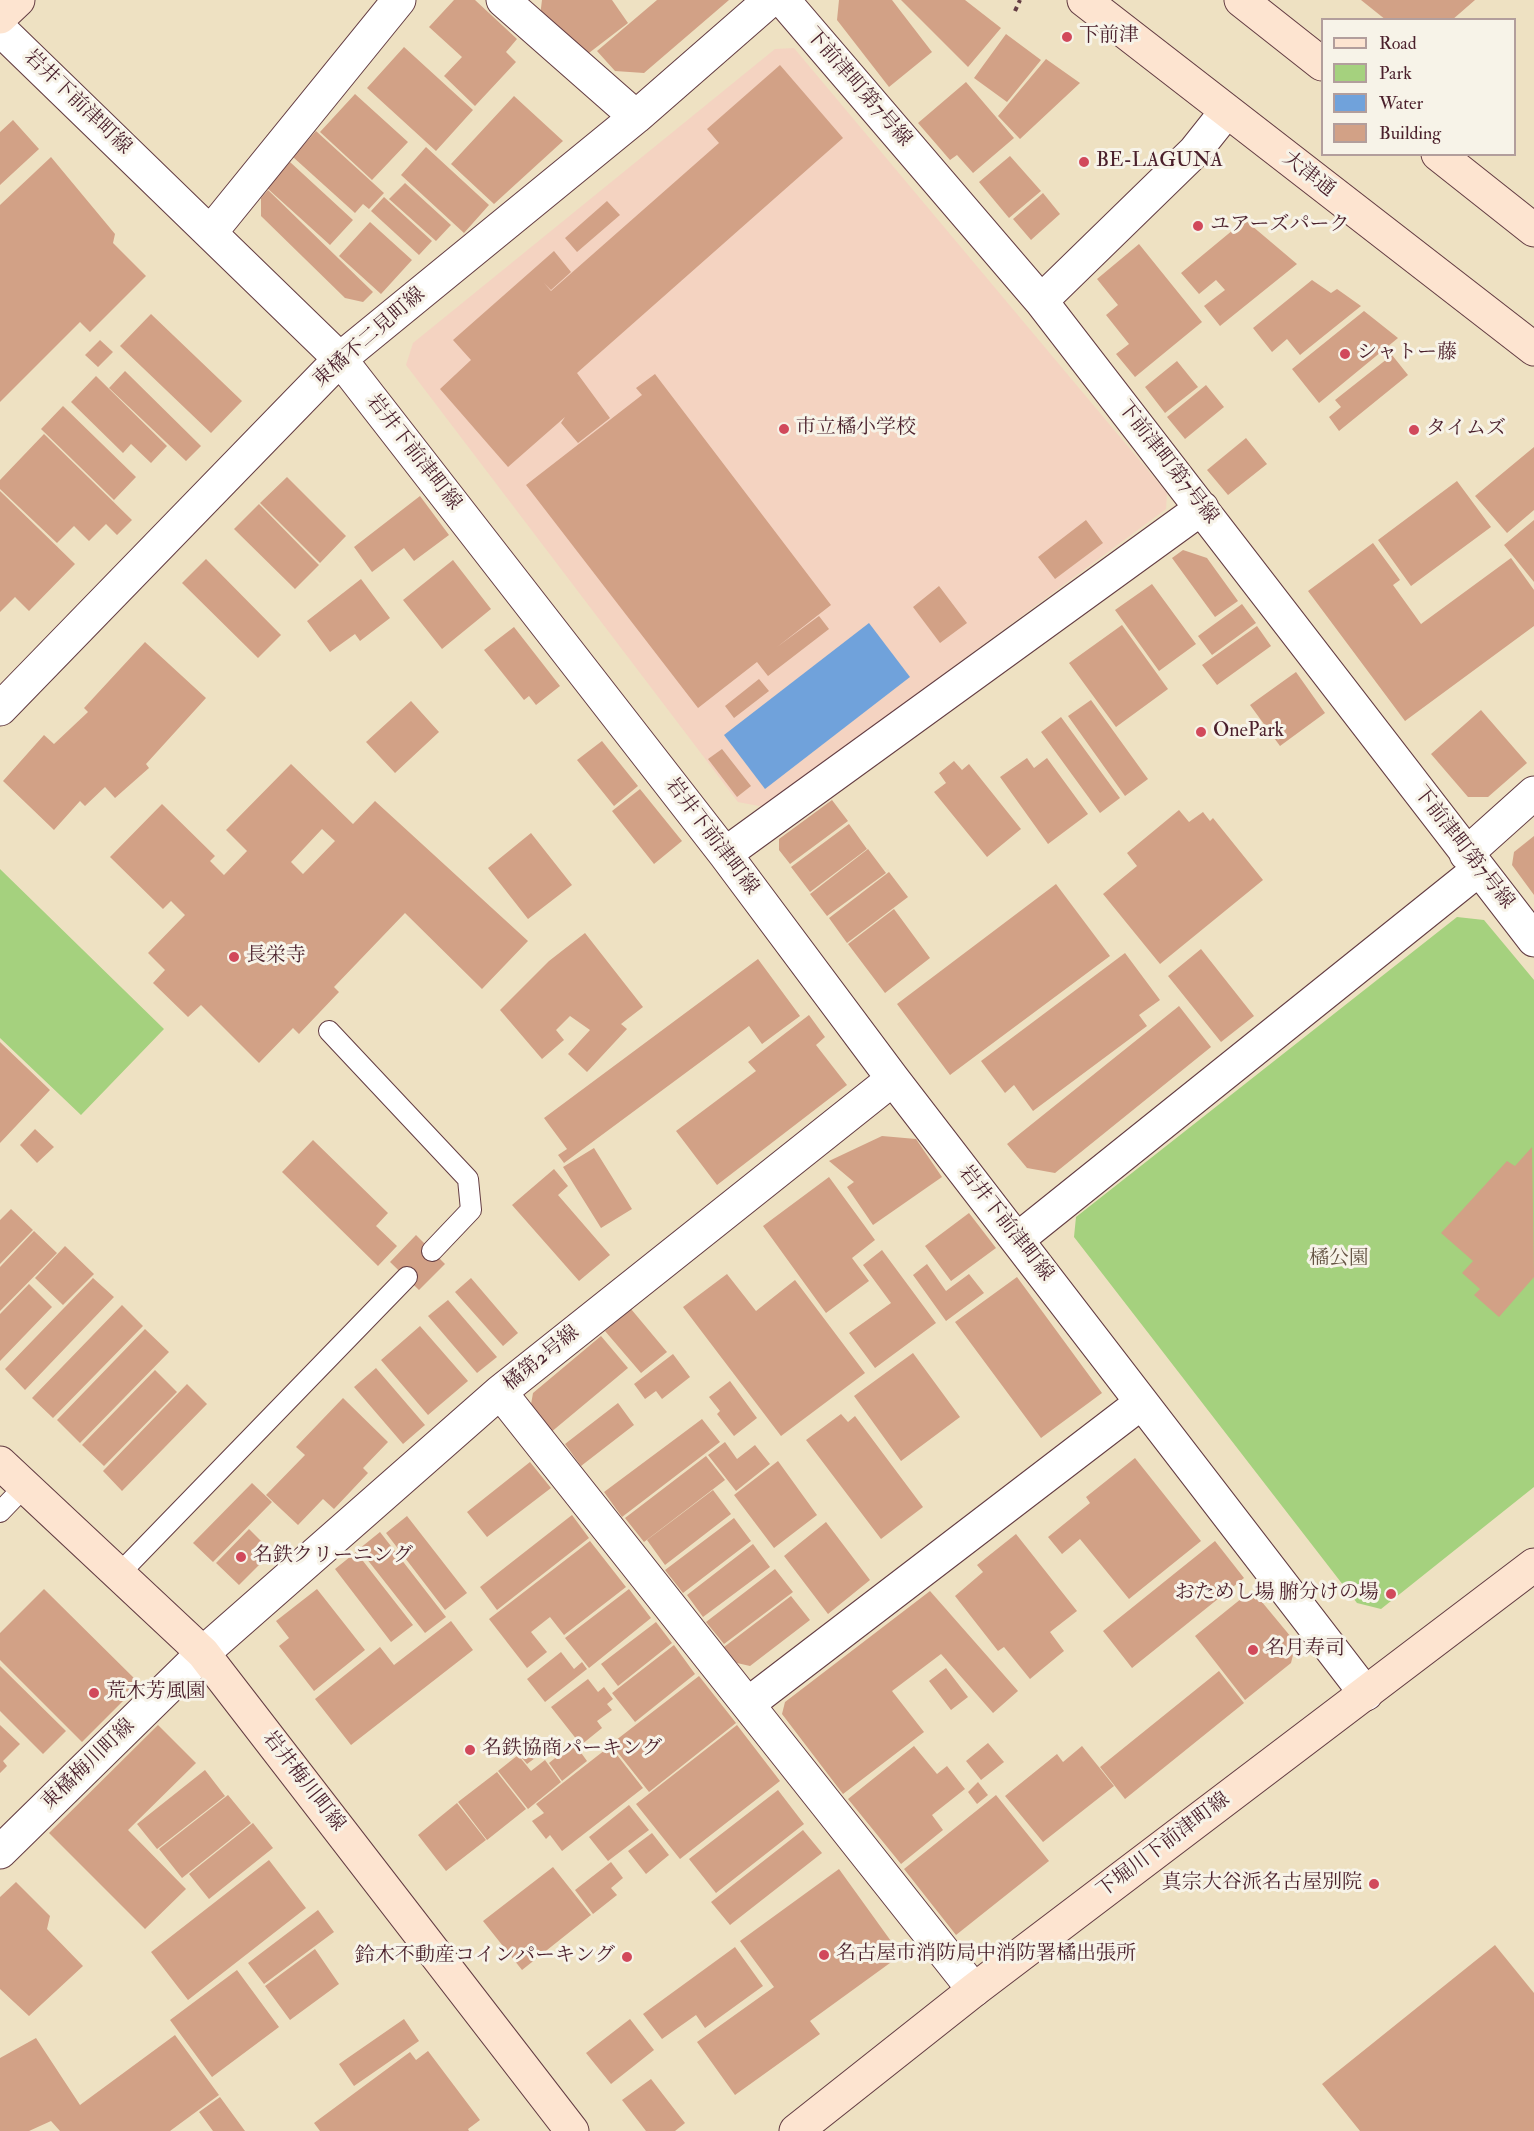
<!DOCTYPE html>
<meta charset="utf-8">
<style>
body{margin:0}
#map{position:relative;width:1534px;height:2131px;overflow:hidden;background:#eee1c2;font-family:"IM FELL Double Pica",serif}
canvas{display:block}
.legend{position:absolute;left:1321px;top:18px;width:195px;height:138px;box-sizing:border-box;background:#f7f3e8;border:2px solid #b29e9c;margin:0;padding:8px 10px;list-style:none;font-size:18px;color:#4a1f2b}
.legend li{display:flex;align-items:center;gap:12px;height:30px}
.legend b{width:30px;border:2px solid #b29e9c}
</style>
<div id="map">
<canvas width="1534" height="2131"></canvas>
<ul class="legend">
<li><b style="height:8px;background:#fde4d0"></b>Road</li>
<li><b style="height:16px;background:#a5d17e"></b>Park</li>
<li><b style="height:16px;background:#70a2db"></b>Water</li>
<li><b style="height:16px;background:#d2a186"></b>Building</li>
</ul>
</div>
<script>
const c = document.querySelector('canvas').getContext('2d');
c.lineJoin = 'round';
function paint(path, color) { c.fillStyle = color; c.fill(path, 'evenodd'); }
const toPath = rows => new Path2D(rows.map(r => 'M' + r).join(''));
function stroke(path, color, width, dash) { c.strokeStyle = color; c.lineWidth = width; c.lineCap = dash ? 'butt' : 'round'; c.setLineDash(dash || []); c.stroke(path); }
function write(font, color, halo, rows, align = 'center') {
  c.font = font + ' "IM FELL Double Pica","Noto Serif JP",serif'; c.lineWidth = 6; c.setLineDash([]); c.textBaseline = 'middle'; c.strokeStyle = halo; c.fillStyle = color; for (const [text, x, y, turn = 0] of rows) {
    c.save(); c.translate(x, y); c.rotate((+turn || 0) * Math.PI / 180); c.textAlign = isNaN(turn) ? turn : align; if (halo) c.strokeText(text, 0, 0); c.fillText(text, 0, 0); c.restore();
  }
}
paint(toPath([
 [794,48,1167,493,1166,509,764,807,738,802,406,365,413,343,775,49]
]), '#f4d3c1');
paint(toPath([
 [0,869,164,1029,81,1115,0,1038],
 [1457,917,1484,920,1534,980,1534,1487,1381,1609,1357,1603,1074,1237,1076,1217]
]), '#a5d17e');
paint(toPath([
 [869,623,910,677,765,789,724,735]
]), '#70a2db');
paint(toPath([
 [454,0,475,0,517,39,506,52,516,62,475,106,444,76,462,57,429,27],
 [542,0,612,0,628,23,585,56,540,16],
 [657,0,729,0,644,73,615,71,597,51],
 [839,0,892,0,932,52,889,87,837,20],
 [901,0,965,0,1001,28,968,67],
 [1361,0,1475,0,1452,20,1386,20],
 [1006,34,1041,60,1007,102,974,78],
 [404,47,473,110,436,151,367,88],
 [1046,59,1080,83,1020,139,998,116],
 [780,65,843,138,577,373,610,418,578,443,561,423,565,417,508,467,440,389,471,360,453,340,554,251,571,272,551,290,544,283,551,291,719,143,707,129],
 [966,82,1014,138,973,173,957,155,950,160,918,123],
 [355,94,408,142,372,180,320,132],
 [514,96,563,141,494,204,451,164],
 [13,120,39,149,0,185,0,132],
 [316,131,384,193,369,209,363,204,355,213,293,157],
 [426,147,489,205,464,233,401,175],
 [1010,156,1041,191,1009,218,979,182],
 [51,157,115,234,113,243,146,276,90,332,80,322,0,402,0,205],
 [290,162,353,220,330,245,267,188],
 [405,183,451,225,436,241,389,199],
 [268,190,373,292,363,302,345,298,261,216,261,198],
 [1043,193,1060,214,1031,240,1013,219],
 [384,197,432,241,419,255,371,211],
 [607,201,620,215,577,252,565,238],
 [1245,220,1297,264,1220,326,1204,306,1225,290,1216,280,1199,294,1181,273],
 [370,222,412,260,381,294,339,256],
 [1139,244,1202,322,1135,377,1116,354,1129,344,1106,315,1118,305,1097,279],
 [1312,280,1331,293,1337,289,1361,306,1300,355,1287,339,1272,352,1253,328],
 [1364,311,1398,338,1319,403,1292,369],
 [151,314,242,401,211,433,120,346],
 [100,340,113,352,98,367,85,355],
 [1392,355,1408,375,1339,431,1329,417,1341,407,1335,400],
 [1177,361,1198,387,1165,413,1145,387],
 [125,371,201,446,186,461,109,388],
 [655,374,831,605,777,647,819,616,829,629,768,676,757,662,698,708,526,485,642,395,636,388],
 [96,376,167,446,151,463,131,444,123,453,71,402],
 [1206,385,1224,407,1185,439,1167,417],
 [63,406,136,477,114,500,41,429],
 [44,434,132,520,117,535,106,524,89,541,74,526,57,543,0,489,0,480],
 [1246,438,1267,464,1228,495,1207,470],
 [1534,447,1534,510,1507,533,1475,496],
 [287,477,346,536,320,563,260,503],
 [1457,481,1491,527,1411,586,1378,540],
 [0,491,75,564,29,611,15,597,0,612],
 [420,496,449,535,414,561,404,548,372,572,354,547],
 [259,504,319,565,295,589,234,529],
 [1086,520,1103,543,1055,579,1038,557],
 [1534,520,1534,582,1504,545],
 [1373,543,1400,580,1393,585,1421,624,1511,558,1534,590,1534,626,1405,721,1308,591],
 [1183,550,1207,558,1238,601,1215,617,1172,558],
 [206,559,281,635,258,658,182,583],
 [453,560,491,609,442,649,403,600],
 [361,579,390,618,360,641,355,634,330,652,307,621],
 [1152,584,1196,644,1159,671,1115,610],
 [939,586,967,623,940,643,913,607],
 [1242,604,1256,623,1212,655,1198,636],
 [1122,625,1168,689,1116,727,1069,663],
 [1257,626,1271,646,1217,685,1202,665],
 [514,627,560,686,536,705,529,696,524,700,484,650],
 [145,642,206,698,146,764,149,768,115,798,105,787,85,806,80,801,54,830,3,781,44,735,54,744,88,712,84,708],
 [1296,672,1325,713,1280,746,1250,705],
 [759,679,769,691,734,718,725,706],
 [1091,700,1148,779,1125,796,1068,716],
 [411,701,439,732,395,773,366,742],
 [1481,710,1527,763,1488,797,1468,797,1431,754],
 [1061,717,1120,798,1100,813,1041,732],
 [602,741,638,786,614,806,577,760],
 [722,749,751,786,737,797,708,759],
 [1027,758,1034,768,1047,758,1088,814,1048,844,1000,777],
 [954,761,962,770,969,764,1021,829,987,857,934,792,946,783,939,773],
 [291,764,353,824,375,801,528,941,482,989,405,913,334,987,339,992,299,1034,293,1028,259,1063,201,1005,188,1017,153,983,165,970,148,953,185,915,171,901,163,909,110,857,162,804,215,856,210,861,224,875,247,851,226,830],
 [322,829,335,841,303,874,291,862],
 [640,789,682,841,654,864,612,811],
 [832,800,848,821,790,864,779,850,779,839],
 [1179,810,1189,822,1203,812,1210,821,1213,818,1263,880,1160,964,1103,894,1137,866,1127,853],
 [849,824,867,849,810,892,791,867],
 [531,833,572,885,528,919,488,868],
 [1534,836,1534,895,1512,865,1514,852],
 [868,849,886,873,827,916,810,894],
 [889,872,908,897,847,943,829,918],
 [1056,884,1110,956,950,1075,897,1004],
 [894,909,930,958,885,993,848,944],
 [585,933,643,1007,621,1024,627,1029,587,1072,568,1054,590,1030,570,1016,556,1030,564,1040,542,1059,500,1010,549,961],
 [1201,949,1254,1016,1221,1042,1168,976],
 [1125,953,1160,1000,1139,1015,1147,1026,1033,1111,1014,1085,1005,1093,981,1061],
 [758,959,800,1016,762,1044,749,1026,564,1163,558,1155,567,1149,544,1118],
 [1179,1006,1211,1047,1055,1173,1027,1168,1007,1144],
 [809,1015,825,1037,816,1045,847,1085,717,1185,676,1131,756,1071,748,1062],
 [0,1042,50,1090,0,1143],
 [35,1129,54,1147,37,1163,20,1145],
 [882,1136,916,1139,942,1177,873,1225,847,1187,854,1182,829,1161],
 [313,1140,388,1213,376,1226,397,1246,378,1266,282,1172],
 [1532,1147,1534,1277,1499,1317,1474,1295,1480,1289,1462,1273,1473,1261,1441,1233,1507,1161,1515,1166],
 [594,1148,632,1209,601,1228,563,1167],
 [554,1169,568,1186,558,1195,610,1255,579,1281,512,1205],
 [829,1177,875,1240,852,1258,869,1281,826,1313,763,1226],
 [11,1209,33,1230,0,1264,0,1220],
 [969,1213,996,1248,951,1281,925,1246],
 [34,1231,57,1253,0,1311,0,1267],
 [416,1235,445,1264,419,1290,390,1262],
 [65,1246,94,1274,63,1305,35,1278],
 [882,1250,936,1323,875,1368,849,1333,891,1303,863,1265],
 [927,1264,946,1291,969,1274,984,1293,946,1321,913,1275],
 [727,1274,756,1311,795,1280,865,1373,781,1436,683,1307],
 [1017,1277,1102,1393,1041,1438,955,1322],
 [93,1278,114,1297,25,1390,5,1369],
 [471,1278,518,1333,503,1346,455,1292],
 [29,1284,52,1307,0,1361,0,1314],
 [448,1300,497,1357,477,1373,428,1316],
 [122,1305,143,1326,53,1418,32,1398],
 [631,1309,667,1352,641,1373,605,1331],
 [420,1326,468,1381,428,1415,381,1360],
 [145,1329,169,1352,80,1443,57,1420],
 [601,1336,628,1368,550,1433,530,1410,533,1393],
 [913,1353,960,1417,901,1461,854,1396],
 [673,1354,690,1377,662,1399,656,1391,645,1399,634,1384],
 [376,1368,425,1425,403,1444,354,1387],
 [155,1370,177,1392,104,1466,82,1445],
 [730,1381,757,1418,734,1436,717,1414,720,1411,709,1397],
 [187,1384,207,1404,122,1491,103,1471],
 [343,1398,388,1442,363,1468,368,1473,334,1509,323,1499,298,1525,266,1495,305,1455,296,1447],
 [618,1403,634,1425,581,1466,565,1444],
 [841,1414,848,1422,855,1416,923,1507,881,1539,806,1440],
 [702,1419,720,1442,622,1517,604,1492],
 [725,1442,737,1459,755,1445,770,1464,736,1491,708,1455],
 [706,1456,725,1480,644,1542,625,1518],
 [1135,1458,1201,1541,1129,1599,1080,1539,1062,1554,1048,1537,1090,1503,1086,1497],
 [778,1461,817,1515,774,1548,734,1495],
 [530,1462,551,1488,487,1537,467,1512],
 [252,1483,272,1502,213,1562,193,1543],
 [713,1490,731,1514,665,1565,647,1540],
 [572,1515,589,1538,497,1610,480,1587],
 [407,1516,467,1593,445,1610,386,1533],
 [734,1518,751,1541,683,1593,665,1570],
 [826,1522,870,1580,828,1614,784,1556],
 [249,1529,272,1552,239,1585,216,1563],
 [380,1532,446,1617,425,1633,359,1549],
 [1016,1534,1077,1611,1050,1632,1064,1651,1030,1679,1004,1647,998,1651,955,1596,983,1572,977,1565],
 [590,1541,626,1587,564,1635,550,1617,531,1632,547,1652,527,1668,489,1619],
 [1215,1541,1244,1578,1132,1668,1103,1631],
 [753,1544,770,1567,703,1617,687,1595],
 [356,1552,413,1625,391,1642,335,1569],
 [775,1569,793,1592,724,1644,706,1622],
 [44,1589,140,1684,82,1742,0,1660,0,1633],
 [317,1589,365,1650,314,1691,279,1646,289,1638,276,1621],
 [629,1589,651,1618,589,1668,565,1638],
 [1252,1590,1296,1643,1291,1663,1245,1700,1195,1636],
 [930,1591,1018,1691,993,1713,941,1654,892,1691,924,1732,843,1794,782,1714,785,1702],
 [791,1596,810,1620,750,1666,737,1663,724,1647],
 [451,1621,473,1650,351,1745,315,1699,380,1647,394,1665],
 [656,1622,672,1643,618,1686,601,1664],
 [674,1645,695,1674,635,1722,612,1693],
 [561,1652,574,1669,582,1662,587,1669,545,1702,527,1679],
 [0,1666,66,1731,43,1754,0,1711],
 [946,1668,968,1697,951,1710,929,1681],
 [1219,1671,1244,1703,1125,1799,1100,1767],
 [699,1676,736,1723,649,1792,611,1744],
 [588,1679,598,1692,604,1687,613,1699,607,1704,612,1710,597,1721,602,1728,581,1745,551,1707],
 [0,1725,20,1744,3,1761,7,1766,0,1773],
 [158,1725,196,1763,128,1830,186,1889,145,1929,49,1833],
 [737,1725,780,1781,680,1859,636,1804],
 [536,1737,546,1750,527,1764,517,1752],
 [574,1743,587,1761,562,1781,549,1763],
 [988,1743,1004,1762,981,1780,966,1761],
 [610,1746,643,1788,562,1851,550,1835,546,1839,532,1821,544,1813,536,1804],
 [914,1746,937,1774,947,1766,965,1789,932,1815,943,1830,901,1864,848,1799],
 [1082,1746,1114,1786,1043,1842,1005,1796,1057,1754,1063,1762],
 [518,1755,531,1771,545,1760,561,1782,528,1809,498,1771],
 [205,1770,225,1796,157,1849,137,1824],
 [497,1772,526,1809,487,1840,458,1802],
 [978,1782,988,1795,977,1804,968,1792],
 [778,1790,804,1824,716,1893,689,1859],
 [228,1795,251,1823,182,1878,159,1849],
 [996,1795,1049,1861,956,1935,904,1869],
 [457,1803,486,1840,446,1871,418,1835],
 [629,1805,649,1830,608,1861,589,1837],
 [253,1823,273,1848,209,1899,189,1874],
 [803,1830,822,1853,730,1925,711,1902],
 [652,1833,669,1855,646,1874,628,1851],
 [269,1860,306,1908,188,2000,151,1952],
 [611,1862,623,1878,611,1888,617,1895,593,1914,575,1890],
 [553,1867,591,1915,522,1970,483,1921],
 [839,1869,901,1955,810,2021,820,2034,735,2095,697,2042,774,1987,740,1941],
 [16,1882,50,1916,47,1929,83,1966,29,2016,0,1989,0,1897],
 [318,1910,334,1932,264,1984,248,1963],
 [1495,1945,1534,1993,1534,2131,1360,2131,1322,2084],
 [735,1947,763,1986,705,2028,696,2015,662,2039,643,2014],
 [315,1949,339,1984,290,2020,265,1986],
 [237,1970,279,2027,212,2077,170,2020],
 [404,2019,419,2041,354,2086,339,2064],
 [630,2019,654,2050,611,2084,586,2053],
 [175,2035,219,2095,170,2131,60,2131,51,2121,29,2131,0,2131,0,2058,36,2038,80,2105],
 [428,2051,480,2120,468,2129,469,2131,320,2131,314,2123,410,2052,416,2060],
 [651,2079,685,2123,675,2131,646,2131,622,2100],
 [220,2097,245,2131,213,2131,199,2112]
]), '#d2a186');
const lane = toPath([
 [329,1031,468,1179,471,1210,432,1251],
 [0,1512,25,1486],
 [119,1574,407,1277]
]);
const street = toPath([
 [503,0,636,117],
 [783,0,1041,301,1534,940],
 [0,29,340,359,725,854,893,1079,1366,1694],
 [210,233,399,0],
 [1041,301,1195,151,1226,112],
 [0,709,340,359,636,117,770,0],
 [725,854,1202,508],
 [1466,854,1534,793],
 [1018,1239,1478,870],
 [500,1392,974,1990],
 [748,1704,1141,1403],
 [0,1852,203,1653,500,1392,893,1079]
]);
const secondary = toPath([
 [1084,0,1534,349],
 [1241,0,1322,64],
 [0,17,18,0],
 [1438,154,1534,230],
 [0,1463,203,1653,572,2131],
 [796,2131,974,1990,1534,1565]
]);
stroke(lane, '#633c42', 22);
stroke(street, '#633c42', 35);
stroke(secondary, '#633c42', 35);
stroke(toPath([
 [1015,11,1020,0]
]), '#633c42', 4, [4.5, 4.5]);
stroke(lane, '#fff', 20);
stroke(street, '#fff', 33);
stroke(secondary, '#fde4d0', 33);
for (const [x, y, r, color] of [
 [1067,37,6,"#d1495b"],
 [1084,162,6,"#d1495b"],
 [1198,226,6,"#d1495b"],
 [1345,354,6,"#d1495b"],
 [784,429,6,"#d1495b"],
 [1414,430,6,"#d1495b"],
 [1201,732,6,"#d1495b"],
 [234,957,6,"#d1495b"],
 [241,1557,6,"#d1495b"],
 [1391,1594,6,"#d1495b"],
 [1253,1650,6,"#d1495b"],
 [94,1693,6,"#d1495b"],
 [470,1750,6,"#d1495b"],
 [1374,1884,6,"#d1495b"],
 [824,1955,6,"#d1495b"],
 [627,1957,6,"#d1495b"]
]) { const dot = new Path2D(); dot.arc(x, y, r, 0, 2 * Math.PI); c.fillStyle = color; c.fill(dot); stroke(dot, '#f7f3e8', 2); }
write('20px', '#4a1f2b', '#f7f3e8', [
 ["下前津",1079,37],
 ["BE-LAGUNA",1096,162],
 ["ユアーズパーク",1210,226],
 ["シャトー藤",1357,354],
 ["市立橘小学校",796,429],
 ["タイムズ",1426,430],
 ["OnePark",1213,732],
 ["長栄寺",246,957],
 ["名鉄クリーニング",253,1557],
 ["おためし場 腑分けの場",1379,1594,"right"],
 ["名月寿司",1265,1650],
 ["荒木芳風園",106,1693],
 ["名鉄協商パーキング",482,1750],
 ["真宗大谷派名古屋別院",1362,1884,"right"],
 ["名古屋市消防局中消防署橘出張所",836,1955],
 ["鈴木不動産コインパーキング",615,1957,"right"]
], 'left');
write('20px', '#4a1f2b', '#f7f3e8', [
 ["下前津町第7号線",858,88,49],
 ["岩井下前津町線",77,103,44],
 ["大津通",1308,175,38],
 ["東橘不二見町線",370,338,-41],
 ["岩井下前津町線",413,453,52],
 ["下前津町第7号線",1167,463,52],
 ["岩井下前津町線",711,837,53],
 ["下前津町第7号線",1463,848,52],
 ["岩井下前津町線",1005,1224,52],
 ["橘第2号線",542,1359,-39],
 ["東橘梅川町線",89,1765,-44],
 ["岩井梅川町線",303,1782,52],
 ["下堀川下前津町線",1164,1846,-37]
]);
write('20px', '#655444', '#f7f3e8', [
 ["橘公園",1339,1260]
]);
</script>
